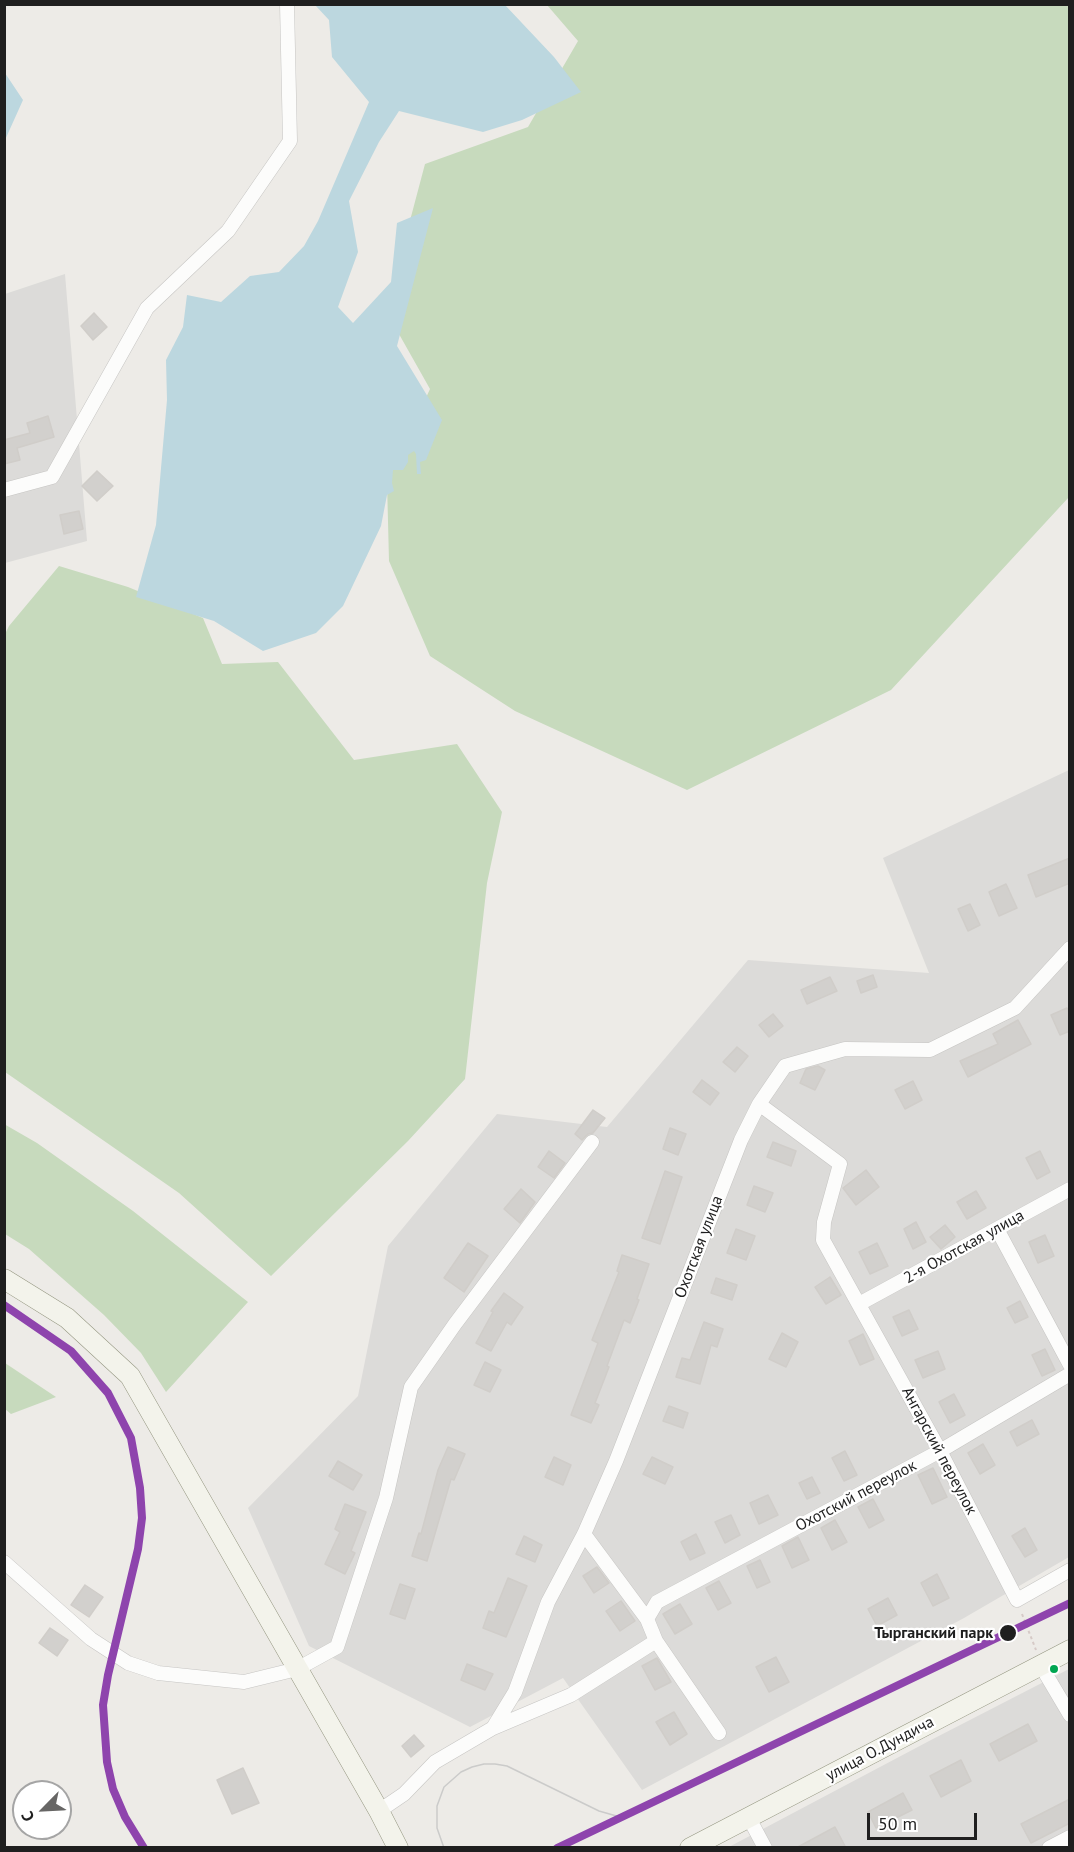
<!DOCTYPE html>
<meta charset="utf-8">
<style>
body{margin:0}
#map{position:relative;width:1074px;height:1852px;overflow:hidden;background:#edebe7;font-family:"PT Sans",sans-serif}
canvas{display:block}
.frame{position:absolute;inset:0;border:6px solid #1f1f1f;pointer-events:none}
.north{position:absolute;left:12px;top:1780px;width:60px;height:60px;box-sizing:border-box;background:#fff;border:2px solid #a5a5a5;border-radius:50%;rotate:246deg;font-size:16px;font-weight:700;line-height:24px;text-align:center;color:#1f1f1f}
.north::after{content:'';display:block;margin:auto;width:21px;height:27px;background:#676665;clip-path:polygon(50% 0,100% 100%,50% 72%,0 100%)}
.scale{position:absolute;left:867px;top:1813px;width:110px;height:27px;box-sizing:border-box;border:3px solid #1f1f1f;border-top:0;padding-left:8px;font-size:18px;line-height:21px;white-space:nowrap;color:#1f1f1f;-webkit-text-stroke:4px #fff;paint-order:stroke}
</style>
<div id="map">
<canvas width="1074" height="1852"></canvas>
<div class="frame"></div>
<div class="north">С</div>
<div class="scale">50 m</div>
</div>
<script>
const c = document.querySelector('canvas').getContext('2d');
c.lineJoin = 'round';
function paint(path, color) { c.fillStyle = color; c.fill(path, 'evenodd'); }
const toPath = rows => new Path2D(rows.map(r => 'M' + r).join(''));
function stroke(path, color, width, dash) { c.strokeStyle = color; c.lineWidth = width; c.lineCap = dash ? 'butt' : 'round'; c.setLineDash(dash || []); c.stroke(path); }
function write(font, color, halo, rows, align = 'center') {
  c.font = font + ' "PT Sans",sans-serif'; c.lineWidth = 4.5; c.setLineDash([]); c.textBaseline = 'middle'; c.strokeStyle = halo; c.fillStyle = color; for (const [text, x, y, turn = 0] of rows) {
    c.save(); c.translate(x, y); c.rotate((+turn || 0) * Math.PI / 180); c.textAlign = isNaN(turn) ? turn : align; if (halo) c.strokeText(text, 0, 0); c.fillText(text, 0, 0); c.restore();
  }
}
paint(toPath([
 [65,274,87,541,5,563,5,294],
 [1069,770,1069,1557,964,1618,642,1790,563,1678,470,1727,309,1646,248,1508,358,1396,388,1246,497,1114,607,1127,748,960,929,973,883,858],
 [1069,1669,1069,1847,727,1848,931,1740]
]), '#dcdbd9');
paint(toPath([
 [547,5,1069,5,1069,497,891,690,687,790,515,711,430,656,389,561,387,482,430,389,386,311,425,164,528,127,578,41],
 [59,566,128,587,203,618,222,664,278,662,354,760,457,744,502,812,487,883,465,1079,408,1141,271,1276,179,1193,5,1072,4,636,9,626],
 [4,1124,37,1143,133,1211,248,1302,166,1392,141,1353,104,1315,29,1249,5,1234],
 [5,1363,56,1397,11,1414,5,1409]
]), '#c7dabd');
paint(toPath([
 [315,5,505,5,554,57,581,92,522,120,483,132,399,111,379,142,349,201,358,252,338,307,353,323,391,282,397,223,433,208,397,346,442,420,426,460,420,462,421,474,417,474,416,454,414,451,408,455,408,462,403,470,393,470,392,483,394,491,387,495,381,526,343,606,316,633,263,651,214,621,136,597,156,525,167,400,166,360,183,327,187,295,221,302,250,276,279,272,304,246,318,221,369,102,332,57,329,20],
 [5,73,23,100,5,140]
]), '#bcd7df');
const building = toPath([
 [94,313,107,327,93,340,81,326,94,313],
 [48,416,54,437,17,448,20,460,4,464,4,440,30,433,27,423,48,416],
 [97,471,113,486,97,501,82,486,97,471],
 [79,511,83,529,64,534,60,515,79,511],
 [1070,858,1070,883,1036,897,1028,875,1070,858],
 [1006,884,1017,908,999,916,989,892,1006,884],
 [970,904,980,925,968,931,958,909,970,904],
 [873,975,877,987,861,993,857,981,873,975],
 [830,977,837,991,807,1004,801,990,830,977],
 [1067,1008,1070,1014,1070,1031,1060,1035,1051,1015,1067,1008],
 [773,1014,783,1026,769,1037,759,1025,773,1014],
 [1018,1020,1031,1044,968,1077,960,1061,998,1044,993,1034,1018,1020],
 [737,1047,748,1056,735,1072,723,1062,737,1047],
 [818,1066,825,1070,815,1090,800,1083,806,1069,818,1066],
 [702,1080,719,1093,710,1105,693,1092,702,1080],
 [913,1081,922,1100,905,1109,895,1090,913,1081],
 [593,1110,605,1118,593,1133,588,1134,582,1140,575,1134,593,1110],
 [670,1128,686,1134,678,1155,663,1149,670,1128],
 [773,1142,796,1151,791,1166,767,1157,773,1142],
 [549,1151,565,1163,554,1178,538,1167,549,1151],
 [1040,1151,1050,1172,1037,1179,1026,1158,1040,1151],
 [866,1170,879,1187,856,1205,843,1188,866,1170],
 [665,1171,682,1177,660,1244,642,1238,665,1171],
 [754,1186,773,1193,765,1212,747,1205,754,1186],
 [521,1189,535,1202,520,1223,504,1209,521,1189],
 [976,1191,986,1208,967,1219,957,1202,976,1191],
 [916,1222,926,1242,913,1249,904,1229,916,1222],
 [945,1225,955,1237,941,1249,930,1237,945,1225],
 [736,1229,755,1236,746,1260,727,1253,736,1229],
 [1045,1235,1054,1256,1038,1263,1029,1242,1045,1235],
 [468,1243,488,1256,464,1292,444,1278,468,1243],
 [877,1243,888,1266,870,1274,859,1252,877,1243],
 [622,1255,649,1264,637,1299,639,1300,630,1323,624,1320,607,1366,609,1367,595,1403,599,1405,591,1423,571,1415,598,1343,592,1340,619,1272,617,1271,622,1255],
 [830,1277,841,1295,826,1304,815,1287,830,1277],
 [716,1278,737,1285,732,1300,711,1293,716,1278],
 [504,1293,523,1307,511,1325,507,1322,491,1351,476,1343,493,1312,491,1311,504,1293],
 [1020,1301,1028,1317,1015,1323,1007,1308,1020,1301],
 [909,1310,918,1329,902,1336,893,1317,909,1310],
 [704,1322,723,1329,717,1347,711,1345,700,1384,676,1377,682,1358,690,1360,704,1322],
 [782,1333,798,1342,786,1367,769,1359,782,1333],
 [863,1334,874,1359,860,1365,849,1341,863,1334],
 [1045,1349,1055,1370,1042,1376,1032,1355,1045,1349],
 [938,1351,945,1369,923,1378,915,1360,938,1351],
 [485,1362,501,1370,490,1392,474,1385,485,1362],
 [954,1394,965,1415,950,1423,939,1402,954,1394],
 [669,1406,688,1413,683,1428,663,1421,669,1406],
 [1032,1420,1039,1434,1017,1446,1010,1432,1032,1420],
 [983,1444,995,1465,980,1474,968,1453,983,1444],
 [448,1447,465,1454,454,1480,451,1479,427,1561,412,1556,419,1533,421,1534,438,1470,448,1447],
 [845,1451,857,1475,844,1481,832,1458,845,1451],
 [554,1457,571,1465,563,1485,545,1477,554,1457],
 [652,1457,673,1467,665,1484,643,1474,652,1457],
 [338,1461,362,1475,353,1490,329,1476,338,1461],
 [933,1468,947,1497,932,1504,918,1475,933,1468],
 [812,1477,820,1493,807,1499,799,1483,812,1477],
 [768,1495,778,1515,759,1524,750,1503,768,1495],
 [873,1499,884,1520,869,1528,858,1507,873,1499],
 [345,1504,366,1512,351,1551,355,1553,345,1574,325,1564,340,1532,335,1529,345,1504],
 [731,1515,740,1535,725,1543,715,1522,731,1515],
 [835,1520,847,1542,832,1550,821,1528,835,1520],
 [1025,1528,1037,1550,1025,1557,1012,1536,1025,1528],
 [696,1534,705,1553,690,1560,681,1542,696,1534],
 [524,1536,542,1545,535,1562,516,1554,524,1536],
 [798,1537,809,1560,792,1568,782,1546,798,1537],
 [760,1560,770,1582,757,1588,747,1566,760,1560],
 [597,1567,609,1583,594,1593,583,1576,597,1567],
 [937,1574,949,1598,933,1606,921,1583,937,1574],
 [508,1578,527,1586,506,1637,483,1628,489,1611,494,1613,508,1578],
 [719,1581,731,1603,718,1610,706,1588,719,1581],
 [400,1584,415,1589,405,1619,390,1614,400,1584],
 [85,1585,103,1597,89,1617,71,1605,85,1585],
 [888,1598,897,1615,877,1626,868,1609,888,1598],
 [621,1601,635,1621,620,1631,606,1611,621,1601],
 [680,1604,692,1624,675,1634,663,1614,680,1604],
 [50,1628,68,1640,57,1656,39,1643,50,1628],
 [776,1657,789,1682,769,1692,756,1667,776,1657],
 [657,1658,671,1682,655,1690,642,1666,657,1658],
 [467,1664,493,1674,485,1690,461,1680,467,1664],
 [674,1712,687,1734,670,1745,656,1722,674,1712],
 [1028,1724,1037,1741,999,1761,990,1744,1028,1724],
 [414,1735,424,1746,411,1757,402,1746,414,1735],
 [961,1760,971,1781,941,1797,930,1776,961,1760],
 [243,1768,259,1803,232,1814,217,1780,243,1768],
 [903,1793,912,1810,876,1828,868,1812,903,1793],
 [1070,1799,1070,1823,1031,1843,1021,1824,1070,1799],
 [835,1827,846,1848,796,1848,835,1827]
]);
paint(building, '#d2d0cd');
stroke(building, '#d0cdc9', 1.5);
const minor = toPath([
 [4,490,52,477,147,308,228,231,290,141,287,4],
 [759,1104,840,1164,824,1222,823,1240,940,1451,1017,1600,1070,1570],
 [997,1229,1070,1365],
 [859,1304,1070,1189],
 [4,1562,91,1639,128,1663,158,1673,244,1682,297,1669,337,1647,386,1498,411,1387,455,1324,592,1142],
 [647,1619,657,1602,940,1451,1070,1374],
 [656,1641,719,1733],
 [1041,1666,1070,1715],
 [493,1728,515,1692,548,1602,584,1534,616,1461,741,1140,759,1104,785,1066,845,1049,930,1050,1015,1008,1070,948],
 [379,1811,404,1794,435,1762,493,1728,571,1695,656,1641,647,1619,584,1534],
 [749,1818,765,1848],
 [1049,1848,1070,1837]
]);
const secondary = toPath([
 [4,1279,67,1318,130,1376,379,1811,398,1848],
 [690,1848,1070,1650]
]);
stroke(minor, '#c6c5c3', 15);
stroke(secondary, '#949680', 21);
stroke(toPath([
 [1022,1614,1036,1650]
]), '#d6cac7', 2, [3, 3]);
stroke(minor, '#fcfcfb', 14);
stroke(secondary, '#f3f3eb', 20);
stroke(toPath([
 [444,1848,437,1828,437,1806,444,1787,461,1772,472,1767,484,1764,495,1764,507,1766,599,1811,620,1817]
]), '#cbcbca', 1.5);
stroke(toPath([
 [4,1305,71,1351,108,1393,131,1438,140,1488,142,1518,138,1549,108,1675,103,1705,107,1762,113,1789,125,1817,144,1848],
 [557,1848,1070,1603]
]), '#8e44ad', 8);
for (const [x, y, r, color] of [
 [1008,1633,9,"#1f1f1f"],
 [1054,1669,5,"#00a651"]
]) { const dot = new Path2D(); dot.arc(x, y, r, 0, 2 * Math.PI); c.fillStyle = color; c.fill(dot); stroke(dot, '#fff', 2); }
write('16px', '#1f1f1f', '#fff', [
 ["Охотская улица",699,1247,-69],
 ["2-я Охотская улица",964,1247,-29],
 ["Ангарский переулок",939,1451,62],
 ["Охотский переулок",856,1496,-28],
 ["улица О.Дундича",880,1749,-28]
]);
write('bold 16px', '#1f1f1f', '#fff', [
 ["Тырганский парк",993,1633]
], 'right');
</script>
